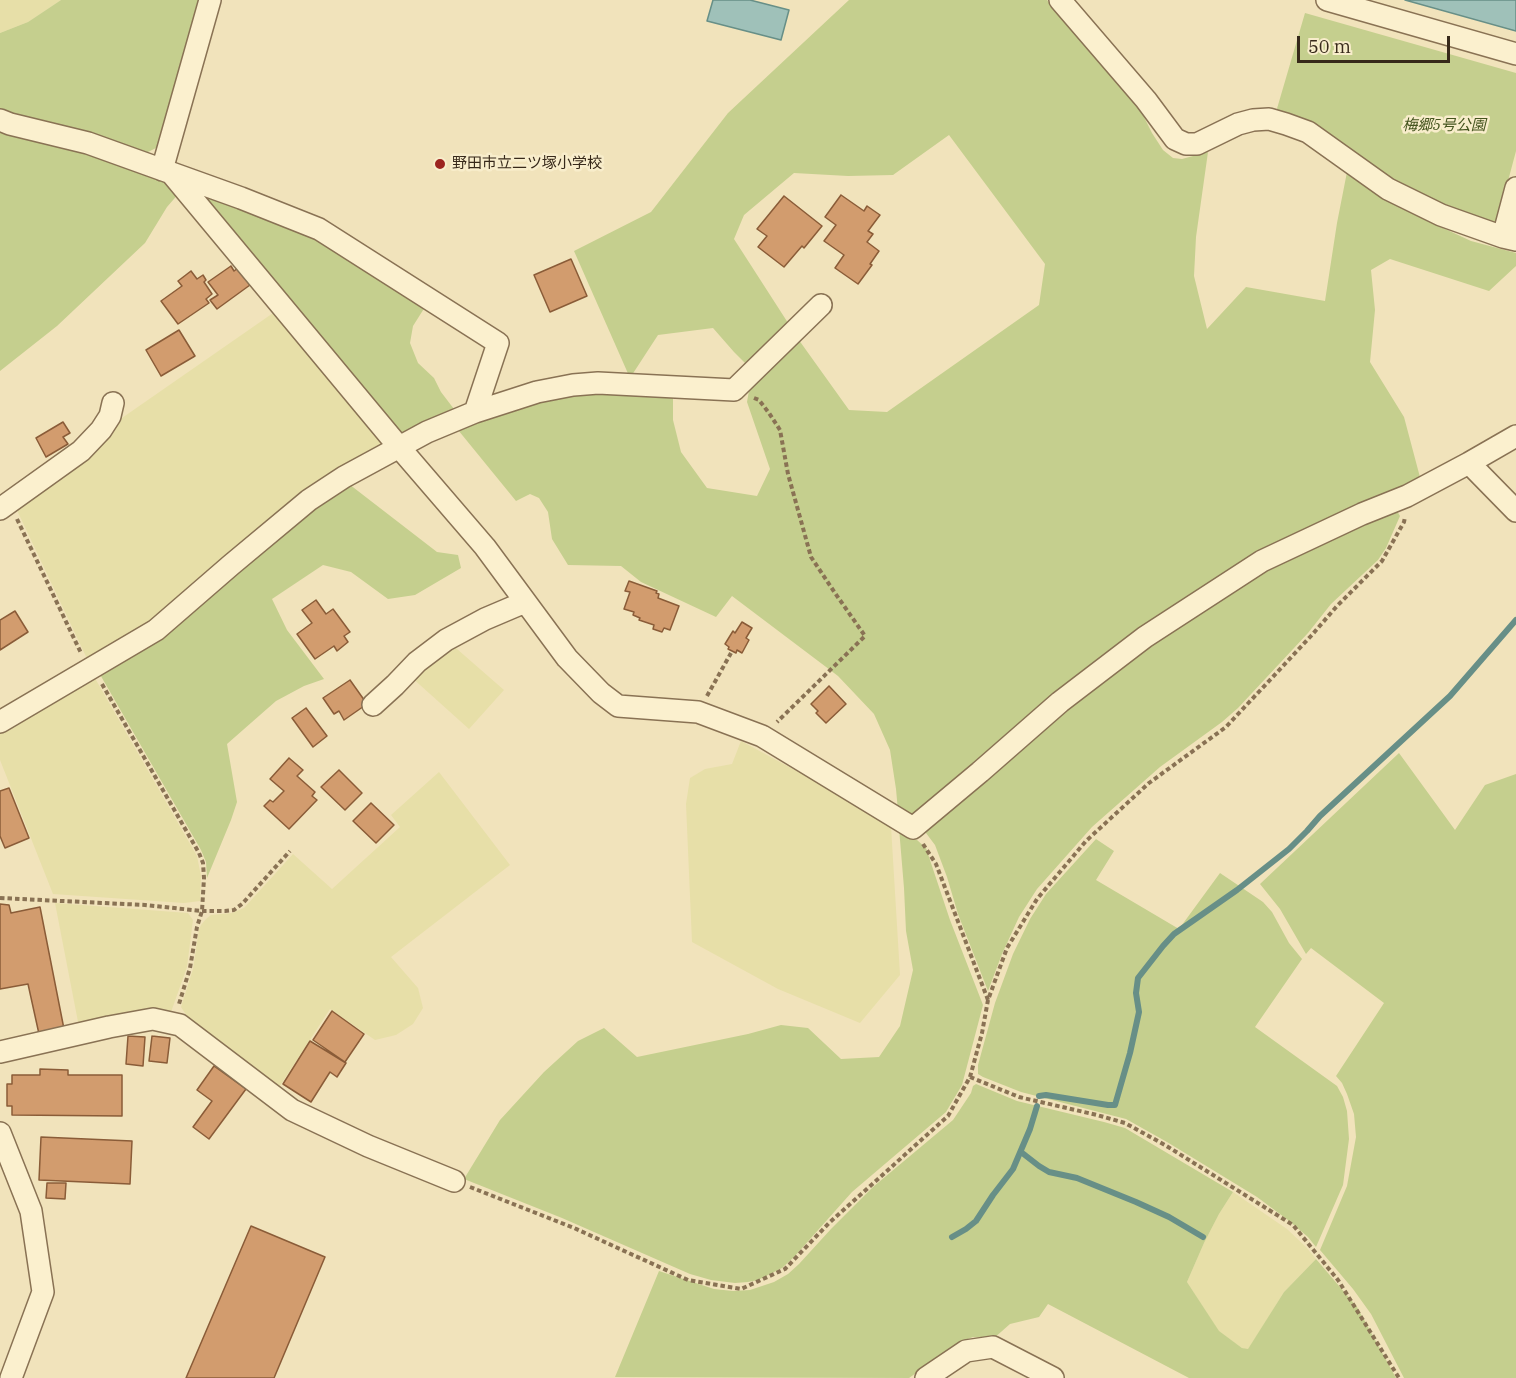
<!DOCTYPE html>
<meta charset="utf-8">
<style>
body{margin:0}
#map{position:relative;width:1516px;height:1378px;overflow:hidden;background:#f1e3bb;font-family:"IBM Plex Serif",serif}
canvas{display:block}
.scale{position:absolute;left:1297px;top:36px;width:153px;height:27px;box-sizing:border-box;border:3px solid #37291a;border-top:0;padding-left:8px;font-size:18px;line-height:21px;white-space:nowrap;color:#37291a;-webkit-text-stroke:4px #f8edcb;paint-order:stroke}
</style>
<div id="map">
<canvas width="1516" height="1378"></canvas>
<div class="scale">50 m</div>
</div>
<script>
const c = document.querySelector('canvas').getContext('2d');
c.lineJoin = 'round';
function paint(path, color) { c.fillStyle = color; c.fill(path, 'evenodd'); }
const toPath = rows => new Path2D(rows.map(r => 'M' + r).join(''));
function stroke(path, color, width, dash) { c.strokeStyle = color; c.lineWidth = width; c.lineCap = dash ? 'butt' : 'round'; c.setLineDash(dash || []); c.stroke(path); }
function write(font, color, halo, rows, align = 'center') {
  c.font = font + ' "IBM Plex Serif","Noto Sans JP",serif'; c.lineWidth = 5; c.setLineDash([]); c.textBaseline = 'middle'; c.strokeStyle = halo; c.fillStyle = color; for (const [text, x, y, turn = 0] of rows) {
    c.save(); c.translate(x, y); c.rotate((+turn || 0) * Math.PI / 180); c.textAlign = isNaN(turn) ? turn : align; if (halo) c.strokeText(text, 0, 0); c.fillText(text, 0, 0); c.restore();
  }
}
paint(toPath([
 [0,0,61,0,28,22,0,33],
 [276,311,391,444,195,590,90,665,15,506,57,483,77,467,93,453,109,427],
 [449,642,504,690,469,729,410,676],
 [92,673,197,856,201,876,200,901,184,903,53,894,0,760,0,729],
 [741,741,804,775,891,826,900,975,860,1023,778,989,692,942,686,804,690,778,705,769,732,764],
 [439,772,510,865,391,957,418,988,423,1008,413,1024,396,1035,375,1040,330,1009,278,1089,195,1028,181,1007,193,969,199,929,201,925,206,919,211,915,232,913,244,908,293,854,332,889,400,827,391,815],
 [55,903,188,913,193,920,187,967,171,1012,153,1010,79,1027],
 [1233,1192,1287,1229,1306,1247,1316,1259,1284,1292,1248,1350,1242,1348,1219,1332,1187,1282,1204,1243,1219,1214]
]), '#e7dfa8');
paint(toPath([
 [61,0,200,0,160,146,144,154,98,136,60,125,0,111,0,33,28,22],
 [849,0,1047,0,1082,37,1139,107,1152,133,1163,150,1173,158,1182,159,1208,152,1196,237,1194,276,1207,329,1246,287,1325,301,1337,223,1347,172,1413,214,1471,241,1516,253,1516,266,1489,291,1390,259,1371,270,1375,310,1370,362,1404,417,1421,481,1277,550,913,818,898,811,896,789,890,750,874,714,838,676,732,596,716,617,641,582,621,566,568,565,552,539,548,512,539,498,530,494,516,501,454,425,572,390,673,392,673,420,681,452,707,488,757,496,770,469,747,402,750,385,796,336,849,410,887,412,1039,305,1045,264,949,135,893,175,848,176,794,173,744,215,734,239,790,326,750,368,734,352,713,328,658,335,630,378,574,251,651,212,728,113],
 [1305,13,1516,73,1516,151,1496,226,1435,204,1378,170,1332,135,1313,123,1276,112],
 [0,130,77,149,173,184,180,192,167,207,145,243,57,326,0,371],
 [194,193,222,202,313,238,425,307,413,326,410,343,418,363,434,378,441,392,457,413,401,440],
 [345,481,437,552,458,555,461,568,415,595,388,599,351,572,323,565,272,599,287,630,324,679,304,686,276,701,227,744,237,802,231,820,207,878,206,862,201,850,98,671],
 [1394,511,1397,511,1400,516,1386,548,1378,560,1331,604,1308,633,1238,708,1222,722,1160,767,1092,827,1037,889,1019,917,1002,954,988,991,958,914,947,877,935,845,926,833,925,831,1036,728,1263,565],
 [1399,753,1455,830,1485,785,1516,774,1516,1378,1404,1378,1371,1314,1353,1289,1320,1250,1347,1186,1356,1137,1354,1114,1347,1094,1342,1083,1336,1076,1384,1003,1311,948,1306,954,1280,909,1260,884],
 [899,828,917,840,926,848,950,920,983,1005,962,1085,946,1112,852,1192,794,1257,782,1268,758,1280,748,1282,735,1283,711,1280,690,1274,562,1218,464,1179,500,1120,544,1072,578,1041,604,1028,637,1057,748,1034,781,1025,808,1028,841,1059,879,1057,900,1026,913,970,906,931,904,888],
 [1096,839,1114,851,1096,880,1179,929,1220,873,1263,902,1272,912,1289,943,1302,959,1255,1027,1337,1086,1343,1097,1347,1111,1349,1139,1343,1185,1316,1247,1308,1237,1288,1220,1257,1197,1167,1142,1126,1119,1021,1092,983,1077,978,1074,978,1065,995,1003,1013,954,1030,919,1046,894],
 [976,1084,1017,1101,1104,1122,1125,1128,1233,1192,1219,1214,1204,1243,1187,1282,1219,1331,1242,1348,1248,1349,1284,1292,1316,1259,1357,1307,1396,1378,1189,1378,1048,1304,1039,1317,1010,1324,993,1339,973,1337,960,1342,909,1378,615,1377,659,1271,714,1289,733,1291,750,1290,774,1282,788,1274,799,1264,831,1229,873,1187,953,1120,971,1093,973,1086]
]), '#c5cf8e');
const water = toPath([
 [713,0,750,0,789,10,781,40,707,21,713,0],
 [1405,0,1516,0,1516,31,1405,0]
]);
paint(water, '#9fc1b9');
stroke(water, '#678f87', 1.5);
stroke(toPath([
 [1039,1096,1046,1095,1108,1105,1115,1105,1130,1053,1139,1012,1136,993,1138,978,1163,946,1174,934,1237,890,1289,849,1307,831,1320,816,1450,696,1516,620],
 [1021,1152,1039,1166,1049,1172,1077,1178,1136,1202,1169,1217,1203,1237],
 [952,1237,966,1229,976,1221,993,1195,1013,1169,1030,1129,1037,1106]
]), '#678f87', 6);
const building = toPath([
 [841,195,864,211,867,206,880,215,868,231,873,234,867,242,879,251,870,264,872,265,858,284,835,268,844,255,824,241,836,225,825,217,841,195],
 [784,196,822,226,804,248,802,246,784,267,758,247,767,236,757,229,784,196],
 [571,259,587,296,550,312,534,275,571,259],
 [231,266,234,271,238,268,250,285,217,309,210,300,218,295,208,282,231,266],
 [191,271,197,279,203,275,206,280,204,282,212,294,206,299,209,303,178,324,161,301,182,286,178,281,191,271],
 [179,330,195,356,161,376,146,350,179,330],
 [63,422,70,433,63,437,68,444,46,457,36,438,63,422],
 [629,581,657,591,656,593,659,594,658,598,679,606,670,630,664,628,662,632,653,629,654,625,639,620,640,618,633,615,634,612,624,609,630,592,625,591,629,581],
 [316,600,326,614,333,609,350,632,344,636,348,642,337,651,334,646,315,659,297,634,312,623,302,610,316,600],
 [15,611,28,632,0,650,0,620,15,611],
 [742,622,752,628,746,638,749,640,742,653,737,650,736,653,728,649,729,647,725,644,733,631,735,633,742,622],
 [350,680,367,704,344,720,339,711,334,714,323,698,350,680],
 [829,686,846,704,826,723,816,713,818,711,811,704,829,686],
 [306,708,327,736,313,747,292,718,306,708],
 [289,758,303,770,297,776,315,792,312,796,317,800,289,829,264,806,270,800,273,802,284,791,270,779,289,758],
 [339,770,362,793,345,810,321,787,339,770],
 [9,788,29,838,5,848,0,836,0,791,9,788],
 [371,803,394,825,376,843,353,821,371,803],
 [0,904,9,905,11,913,40,907,64,1029,39,1034,28,984,0,989,0,904],
 [332,1011,364,1034,345,1062,313,1040,332,1011],
 [128,1036,145,1037,143,1066,126,1064,128,1036],
 [152,1036,170,1038,167,1063,149,1061,152,1036],
 [310,1041,346,1063,337,1077,330,1072,311,1102,283,1084,310,1041],
 [214,1066,246,1089,209,1139,193,1127,212,1101,197,1090,214,1066],
 [40,1069,68,1070,68,1075,122,1075,122,1116,12,1115,12,1106,7,1106,7,1084,12,1084,12,1075,40,1075,40,1069],
 [41,1137,132,1141,130,1184,39,1180,41,1137],
 [47,1183,66,1183,65,1199,46,1198,47,1183],
 [251,1226,325,1257,274,1378,186,1378,251,1226]
]);
paint(building, '#d29c6e');
stroke(building, '#8a5c38', 1.5);
const minor = toPath([
 [1060,0,1146,100,1175,139,1186,144,1197,144,1238,124,1253,120,1269,119,1286,124,1308,132,1388,189,1441,215,1503,237],
 [1327,0,1516,54],
 [0,120,10,124,88,143,241,198,319,229,498,343,475,412],
 [162,170,210,0],
 [172,174,399,447,485,547,567,658,601,693,618,706,698,712,762,736,913,828,980,772,1060,702,1145,637,1262,561,1362,514,1407,496,1469,463,1516,436],
 [1516,188,1503,237,1516,240],
 [1469,463,1516,511],
 [0,509,81,451,101,430,110,416,113,403],
 [373,705,395,685,417,662,446,640,485,619,525,602],
 [0,722,156,630,231,565,309,500,344,477,427,432,475,412,537,392,573,385,598,383,734,390,821,305],
 [0,1052,109,1027,153,1019,180,1025,292,1110,368,1146,454,1181],
 [0,1133,31,1211,43,1292,11,1378],
 [926,1378,966,1351,993,1347,1053,1378]
]);
stroke(minor, '#897254', 24);
stroke(toPath([
 [754,398,759,400,769,413,780,430,788,474,811,557,835,593,865,636,777,722],
 [17,519,81,653],
 [102,684,199,853,203,863,204,878,202,911,197,927,190,968,179,1004],
 [707,696,731,653],
 [923,844,936,864,988,1000],
 [0,898,145,905,202,911,225,911,234,910,242,904,290,851],
 [970,1077,1019,1097,1097,1115,1125,1123,1165,1145,1293,1225,1338,1280,1399,1378],
 [470,1187,574,1228,688,1280,741,1289,785,1269,829,1223,948,1116,970,1077,982,1033,988,1000,1007,948,1037,899,1086,841,1149,783,1226,727,1311,636,1337,606,1382,561,1404,522,1405,517]
]), '#897254', 4, [4.5, 3]);
stroke(minor, '#fbf0ce', 21);
for (const [x, y, r, color] of [
 [440,164,6,"#9c241f"]
]) { const dot = new Path2D(); dot.arc(x, y, r, 0, 2 * Math.PI); c.fillStyle = color; c.fill(dot); stroke(dot, '#f8edcb', 2); }
write('italic 15px', '#45551f', '#f8edcb', [
 ["梅郷5号公園",1444,126]
]);
write('15px', '#37291a', '#f8edcb', [
 ["野田市立二ツ塚小学校",452,164]
], 'left');
</script>
